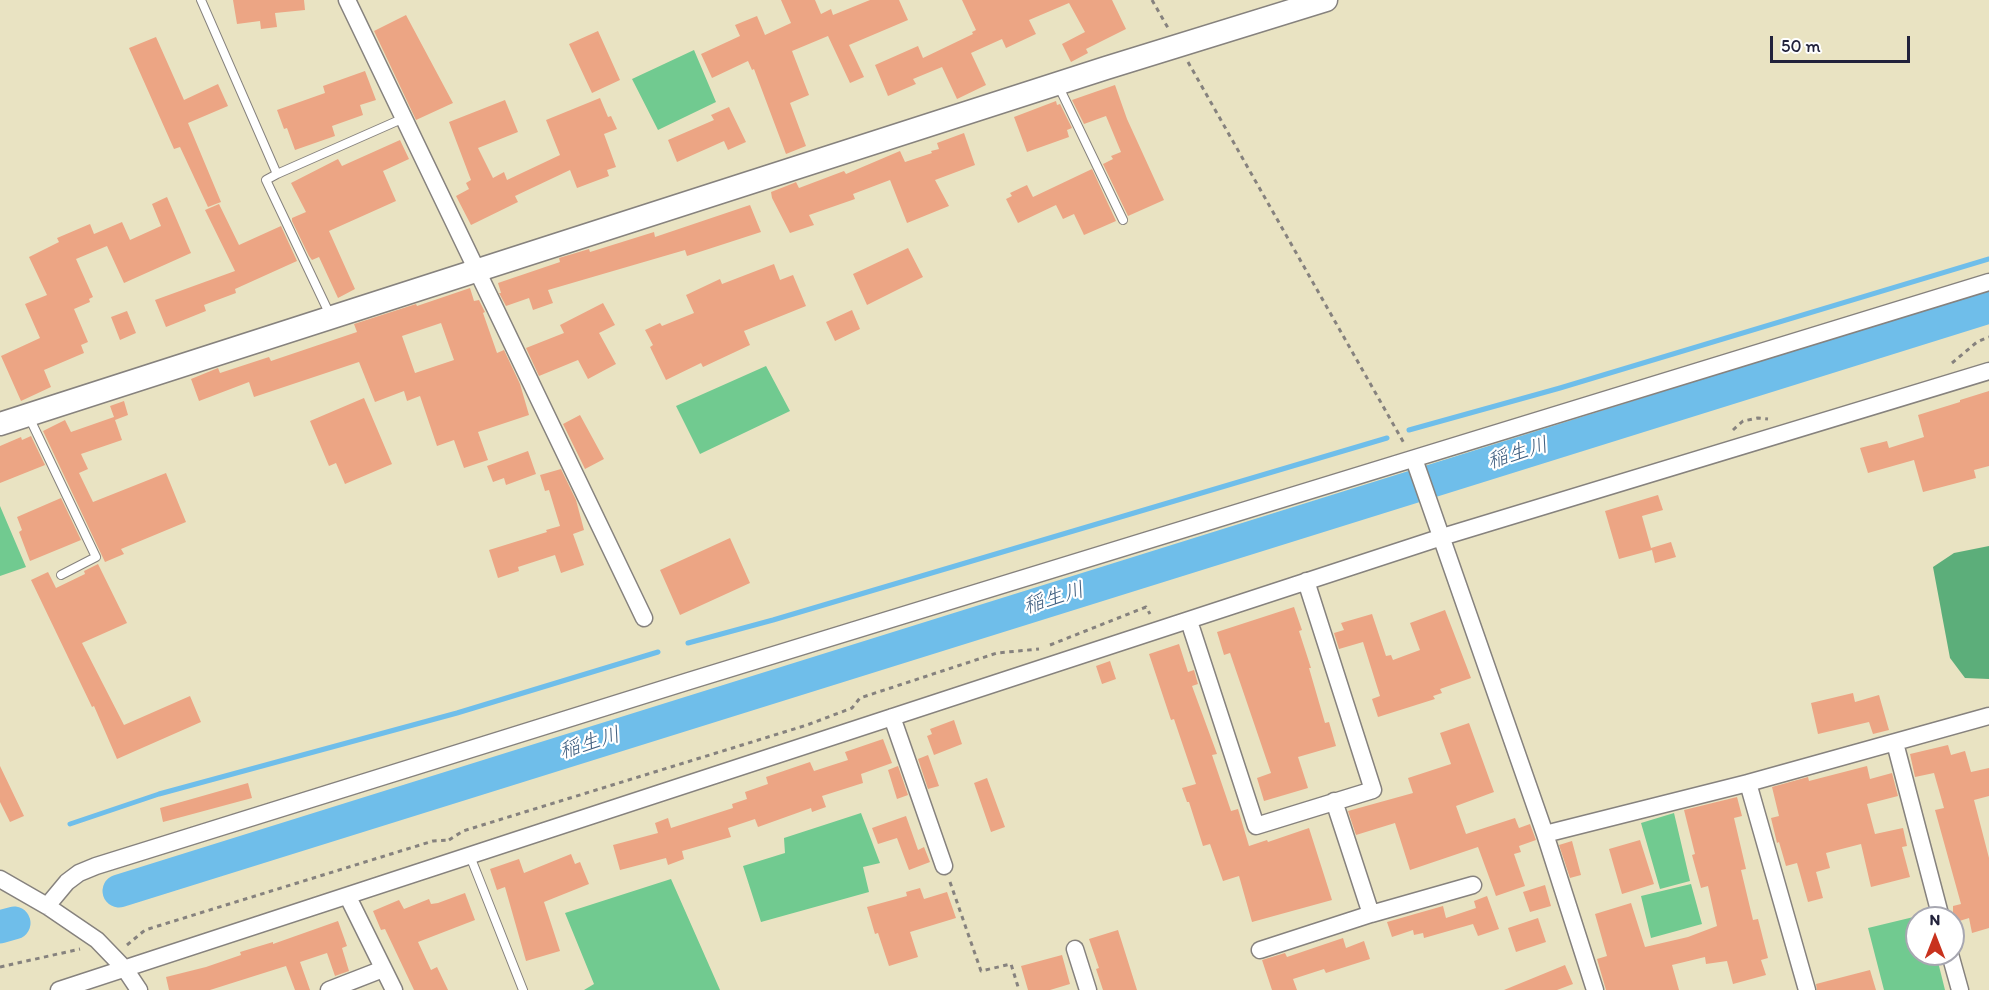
<!DOCTYPE html>
<meta charset="utf-8">
<style>
body{margin:0}
#map{position:relative;width:1989px;height:990px;overflow:hidden;background:#e9e3c2;font-family:Itim,sans-serif}
canvas{display:block}
.north{position:absolute;left:1905px;top:906px;width:60px;height:60px;box-sizing:border-box;background:#fff;border:2px solid #a7a7b1;border-radius:50%;rotate:0deg;font-size:16px;font-weight:700;line-height:24px;text-align:center;color:#22223b}
.north::after{content:'';display:block;margin:auto;width:21px;height:27px;background:#c8321e;clip-path:polygon(50% 0,100% 100%,50% 72%,0 100%)}
.scale{position:absolute;left:1770px;top:36px;width:140px;height:27px;box-sizing:border-box;border:3px solid #22223b;border-top:0;padding-left:8px;font-size:18px;line-height:21px;white-space:nowrap;color:#22223b;-webkit-text-stroke:4px #fff;paint-order:stroke}
</style>
<div id="map">
<canvas width="1989" height="990"></canvas>
<div class="north">N</div>
<div class="scale">50 m</div>
</div>
<script>
const c = document.querySelector('canvas').getContext('2d');
c.lineJoin = 'round';
function paint(path, color) { c.fillStyle = color; c.fill(path, 'evenodd'); }
const toPath = rows => new Path2D(rows.map(r => 'M' + r).join(''));
function stroke(path, color, width, dash) { c.strokeStyle = color; c.lineWidth = width; c.lineCap = dash ? 'butt' : 'round'; c.setLineDash(dash || []); c.stroke(path); }
function write(font, color, halo, rows, align = 'center') {
  c.font = font + ' Itim,"Klee One",sans-serif'; c.lineWidth = 4.5; c.setLineDash([]); c.textBaseline = 'middle'; c.strokeStyle = halo; c.fillStyle = color; for (const [text, x, y, turn = 0] of rows) {
    c.save(); c.translate(x, y); c.rotate((+turn || 0) * Math.PI / 180); c.textAlign = isNaN(turn) ? turn : align; if (halo) c.strokeText(text, 0, 0); c.fillText(text, 0, 0); c.restore();
  }
}
paint(toPath([
 [694,50,716,102,658,130,632,79],
 [766,366,790,411,700,454,676,406],
 [0,506,26,567,0,576],
 [861,813,880,863,863,867,869,892,761,922,743,866,785,853,784,838],
 [1674,813,1690,881,1660,889,1641,823],
 [671,879,720,990,584,990,594,984,565,913],
 [1691,884,1702,924,1651,938,1641,896],
 [1926,914,1927,918,1917,918,1917,954,1936,954,1945,990,1884,990,1868,928]
]), '#71ca90');
paint(toPath([
 [1989,546,1989,679,1965,678,1950,658,1933,567,1954,553]
]), '#5cae7a');
stroke(toPath([
 [1409,430,1560,388,1989,259],
 [688,643,773,620,1387,438],
 [70,824,159,794,457,713,658,652]
]), '#6fbeea', 5);
stroke(toPath([
 [119,891,1989,307],
 [0,927,14,923]
]), '#6fbeea', 33);
paint(toPath([
 [233,0,304,0,305,10,275,13,277,27,261,29,260,21,237,24],
 [781,0,815,0,821,14,831,9,833,15,870,0,899,0,908,20,849,45,864,77,850,83,828,36,792,51,809,95,790,103,806,146,786,154,754,69,752,70,748,61,712,78,701,54,740,36,735,25,757,16,765,35,791,23],
 [962,0,1112,0,1126,29,1086,49,1088,53,1071,62,1062,44,1085,32,1069,3,1029,20,1036,34,1006,48,1002,39,971,53,986,85,957,99,942,67,913,79,916,84,888,96,875,65,918,46,923,58,973,34,972,32,976,30],
 [406,15,453,103,416,120,374,31],
 [598,31,620,80,592,93,569,44],
 [156,37,184,100,218,84,228,106,188,123,221,202,208,207,180,147,174,149,129,48],
 [365,71,376,100,360,105,363,115,332,126,335,136,295,150,287,128,284,129,277,110,325,93,323,86],
 [1115,85,1127,119,1164,200,1128,216,1103,164,1113,159,1111,156,1121,152,1106,116,1084,124,1072,100],
 [600,98,608,117,611,116,617,129,604,134,616,167,607,170,609,176,577,188,570,170,515,196,518,202,471,225,456,196,469,189,466,183,471,180,449,122,505,100,518,132,478,148,493,178,504,172,507,180,560,155,546,120],
 [1056,101,1057,105,1060,104,1072,128,1067,130,1069,137,1027,152,1014,117],
 [729,107,746,142,728,150,724,141,677,162,668,140,714,120,711,115],
 [964,133,975,165,935,180,949,206,907,223,890,180,853,194,855,199,809,215,814,225,790,233,772,198,771,192,794,183,796,182,799,188,844,171,846,174,900,151,905,162,932,153,931,151,939,149,937,143],
 [400,140,409,159,383,171,396,201,329,231,355,289,338,298,319,257,312,260,309,256,292,221,292,218,306,212,291,183,338,159,342,166],
 [1092,169,1116,221,1084,235,1074,214,1063,219,1056,205,1018,223,1006,199,1012,196,1010,193,1027,185,1033,197],
 [167,197,191,253,124,283,107,246,76,259,93,297,89,299,90,302,74,309,88,342,81,345,84,353,44,370,51,387,21,401,1,356,40,338,25,304,47,295,29,257,59,242,57,238,90,224,94,234,122,222,130,240,161,226,152,204],
 [219,204,239,245,281,226,297,261,235,289,236,293,204,305,206,311,166,327,155,300,235,271,205,210],
 [750,205,761,232,687,256,685,250,548,290,553,303,533,310,529,298,506,306,499,293,501,293,498,283,560,262,559,258,589,249,590,252,654,232,655,237],
 [908,248,923,277,867,305,853,274],
 [774,264,780,280,793,275,806,306,744,331,750,345,703,367,701,363,666,380,650,347,653,345,645,330,660,323,662,326,694,313,686,295,720,279,722,284],
 [470,288,474,301,479,300,485,312,483,313,497,353,504,350,520,384,529,415,478,432,488,460,464,468,454,440,437,446,420,396,407,401,404,391,375,402,359,362,254,397,249,382,199,401,191,379,218,368,220,373,269,357,271,361,357,332,354,324,416,304,417,306],
 [441,323,454,360,415,373,402,336],
 [603,303,615,325,599,333,616,364,588,379,578,360,539,376,526,348,564,333,560,325],
 [852,310,860,329,835,341,826,322],
 [127,311,136,333,120,340,111,317],
 [1989,391,1989,466,1974,470,1976,478,1923,492,1914,460,1868,473,1860,448,1887,441,1889,448,1924,437,1918,415,1960,402,1960,400],
 [364,398,392,464,345,484,336,463,329,466,310,421],
 [124,401,128,415,115,420,122,440,81,454,88,469,79,473,93,502,166,473,186,522,121,549,124,554,105,562,43,431,65,420,71,432,114,417,110,406],
 [580,415,604,459,585,469,563,424],
 [31,436,45,465,0,483,0,446,21,437,22,440],
 [528,451,536,474,506,485,504,478,493,482,487,466],
 [561,469,576,500,584,530,573,534,584,565,561,573,555,555,518,567,519,571,498,578,489,550,547,532,546,530,560,526,549,490,545,491,540,475],
 [1658,495,1663,510,1642,516,1651,548,1671,542,1676,557,1655,563,1652,550,1619,559,1605,511],
 [61,498,81,540,30,561,19,532,22,530,17,517],
 [730,538,750,583,680,615,660,570],
 [98,564,127,623,82,643,124,725,190,696,201,722,117,759,94,706,92,707,31,580,48,572,56,588,85,574,84,571],
 [1294,607,1302,630,1299,631,1311,668,1309,668,1325,723,1329,722,1336,746,1298,757,1308,788,1264,801,1257,778,1271,773,1230,653,1224,655,1217,632],
 [1445,610,1471,678,1440,689,1442,693,1433,696,1435,699,1378,717,1372,699,1380,696,1363,642,1339,649,1334,633,1344,630,1341,623,1372,614,1386,656,1391,655,1393,660,1420,650,1410,623],
 [1179,644,1188,672,1194,670,1198,684,1192,686,1217,754,1212,755,1231,811,1238,809,1249,846,1267,840,1268,842,1309,828,1332,900,1252,922,1239,876,1223,881,1210,844,1203,846,1189,802,1187,802,1182,788,1196,784,1174,719,1171,720,1149,654],
 [1110,661,1116,679,1102,684,1096,666],
 [1853,693,1855,702,1879,695,1889,730,1873,734,1869,722,1818,734,1811,703],
 [954,720,962,744,934,755,927,736,932,734,930,729],
 [1469,723,1494,792,1456,806,1466,834,1515,818,1519,828,1530,824,1536,840,1519,846,1521,852,1514,854,1525,886,1496,896,1478,847,1410,870,1395,823,1356,835,1348,811,1413,793,1408,778,1451,764,1440,733],
 [883,739,892,763,861,774,863,783,822,796,826,807,812,812,811,808,758,827,755,819,728,828,731,837,682,851,684,859,668,865,666,858,620,870,613,845,658,833,655,823,668,818,671,828,733,808,732,804,747,799,745,792,768,784,766,777,810,762,814,771,848,760,845,752],
 [1948,745,1951,755,1965,751,1971,772,1989,768,1989,796,1974,800,1989,858,1989,928,1972,933,1969,918,1953,923,1953,906,1961,904,1935,810,1944,808,1934,773,1915,777,1910,754],
 [928,755,939,786,928,789,918,759],
 [0,766,24,816,10,822,0,802],
 [898,766,908,795,897,799,888,770],
 [1867,766,1870,779,1892,773,1898,796,1867,804,1875,834,1903,828,1907,846,1902,847,1910,877,1871,887,1861,844,1826,853,1830,868,1816,872,1823,898,1808,902,1797,863,1786,866,1779,842,1777,843,1771,818,1779,816,1772,787,1808,777,1809,781],
 [987,778,1005,827,991,832,974,783],
 [248,783,252,798,163,822,160,808],
 [1737,797,1742,816,1734,818,1746,869,1741,870,1753,920,1758,919,1768,958,1761,960,1766,975,1733,984,1727,961,1706,964,1705,957,1672,965,1679,990,1606,990,1597,959,1607,956,1595,914,1631,903,1645,947,1688,937,1717,926,1708,886,1701,888,1692,855,1695,854,1684,810],
 [906,816,918,850,924,847,930,862,909,870,897,838,878,844,872,828],
 [1640,840,1654,884,1622,894,1609,849],
 [1572,841,1581,875,1570,878,1559,845],
 [571,854,575,864,580,862,589,884,544,902,560,951,526,961,505,887,497,890,490,869,519,859,524,873],
 [1545,885,1551,906,1530,912,1523,892],
 [920,888,924,899,947,892,956,918,910,932,918,957,889,966,878,933,875,934,867,907,907,896,906,892],
 [465,893,475,920,418,942,431,970,437,967,448,990,414,990,385,929,381,930,373,911,399,900,404,909,429,899,431,904,438,903],
 [1487,896,1499,929,1478,936,1473,924,1424,938,1423,933,1414,935,1413,930,1392,937,1387,922,1443,906,1446,918,1476,908,1474,901],
 [1538,918,1546,942,1516,952,1508,928],
 [338,921,347,946,342,948,349,971,335,976,327,953,300,962,310,990,295,990,286,966,210,990,169,990,166,977,206,967,241,955,240,952,273,942,273,944],
 [1118,930,1137,990,1103,990,1096,969,1099,968,1089,939],
 [1343,938,1346,948,1364,941,1370,959,1326,973,1324,969,1293,979,1297,990,1272,990,1262,960,1285,953,1287,957],
 [1062,955,1070,984,1050,990,1028,990,1021,966],
 [1565,965,1573,984,1557,990,1504,990],
 [1870,970,1876,990,1817,990,1816,984]
]), '#eca584');
const lane = toPath([
 [201,0,277,174,404,118],
 [1058,85,1123,220],
 [277,174,266,180,331,317],
 [29,417,96,557,61,575],
 [470,856,523,990]
]);
const street = toPath([
 [347,0,644,618],
 [1414,459,1545,834,1595,990],
 [1189,621,1256,826,1373,790,1306,581],
 [892,717,944,866],
 [1895,743,1941,918],
 [1748,783,1807,990],
 [1334,801,1371,914],
 [1545,834,1748,783,1989,716],
 [0,879,47,906,97,940,125,969,139,990],
 [348,897,394,990],
 [47,906,67,882,79,873,96,866,689,681,1989,282],
 [1075,949,1088,990],
 [1260,950,1371,914,1473,885],
 [1950,954,1960,990],
 [59,990,1442,537,1989,371],
 [329,990,383,969]
]);
const secondary = toPath([
 [0,424,1106,68,1326,0]
]);
stroke(lane, '#86827e', 10);
stroke(street, '#86827e', 19);
stroke(secondary, '#86827e', 25);
stroke(toPath([
 [1152,0,1168,28],
 [1188,62,1405,445],
 [1952,363,1977,342,1989,337],
 [1733,430,1743,421,1758,418,1768,419],
 [1050,645,1146,607,1150,614],
 [449,840,463,831,807,725,852,708,860,698,997,653,1039,649],
 [950,882,981,971,1011,964,1019,990],
 [127,945,145,930,433,841,449,840],
 [0,967,80,949]
]), '#86827e', 3, [4.5, 4.5]);
stroke(lane, '#fff', 8);
stroke(street, '#fff', 16);
stroke(secondary, '#fff', 22);
write('italic 21px', '#416081', '#fff', [
 ["稲生川",1518,454,-17],
 ["稲生川",1054,599,-17],
 ["稲生川",590,744,-17]
]);
</script>
